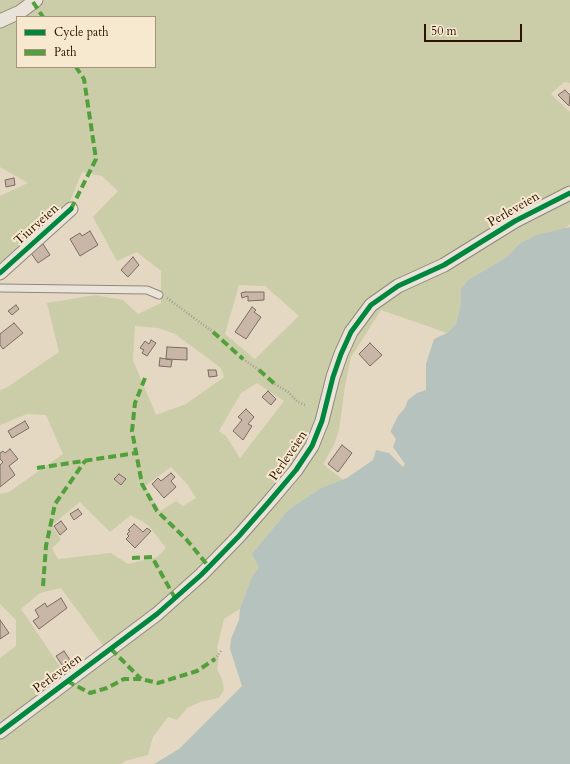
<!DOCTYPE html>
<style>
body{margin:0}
#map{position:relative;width:570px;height:764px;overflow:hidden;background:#e4d8c3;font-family:Cardo,serif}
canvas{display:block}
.legend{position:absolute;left:16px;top:16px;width:140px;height:52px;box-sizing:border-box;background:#f7e8d0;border:1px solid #a6937d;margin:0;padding:5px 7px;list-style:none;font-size:12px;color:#2d1300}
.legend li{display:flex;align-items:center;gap:8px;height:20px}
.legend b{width:20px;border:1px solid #a6937d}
.scale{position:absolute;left:424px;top:24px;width:98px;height:18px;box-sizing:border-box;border:2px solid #2d1300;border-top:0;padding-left:5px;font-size:12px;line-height:14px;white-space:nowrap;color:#2d1300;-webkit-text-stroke:3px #f7e8d0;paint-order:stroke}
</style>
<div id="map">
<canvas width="570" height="764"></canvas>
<ul class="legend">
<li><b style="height:5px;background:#00873e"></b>Cycle path</li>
<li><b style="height:5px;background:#52a03c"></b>Path</li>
</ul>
<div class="scale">50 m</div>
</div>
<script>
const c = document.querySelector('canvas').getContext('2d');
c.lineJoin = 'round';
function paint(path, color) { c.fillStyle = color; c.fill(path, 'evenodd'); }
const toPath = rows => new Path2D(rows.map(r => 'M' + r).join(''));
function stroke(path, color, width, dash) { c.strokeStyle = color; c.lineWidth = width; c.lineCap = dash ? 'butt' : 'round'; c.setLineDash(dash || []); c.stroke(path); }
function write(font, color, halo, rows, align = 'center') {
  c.font = font + ' Cardo,serif'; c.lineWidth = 4; c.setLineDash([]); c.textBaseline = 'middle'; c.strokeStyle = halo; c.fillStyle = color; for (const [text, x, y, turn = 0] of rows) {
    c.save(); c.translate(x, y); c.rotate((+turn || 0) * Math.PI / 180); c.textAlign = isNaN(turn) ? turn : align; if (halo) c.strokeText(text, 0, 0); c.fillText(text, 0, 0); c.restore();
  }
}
paint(toPath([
 [0,0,570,0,570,83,564,82,551,94,570,112,570,224,564,229,550,232,519,244,507,257,468,280,461,289,460,309,456,324,447,333,381,310,351,357,345,386,339,430,334,445,323,464,343,480,321,488,288,510,270,532,258,571,251,579,240,609,224,619,217,647,219,656,217,669,222,679,224,690,219,698,200,702,187,708,177,720,168,717,153,737,148,755,125,761,121,764,0,764,0,658,16,646,16,620,0,604,0,494,9,492,63,454,46,415,27,414,0,425,0,390,6,388,59,352,47,303,95,295,123,300,138,314,161,303,161,271,137,252,117,261,93,217,118,191,102,176,82,172,68,206,0,265,0,196,28,183,0,167],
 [17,17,155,17,155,67,17,67],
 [239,285,265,286,299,316,255,359,225,334],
 [135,326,158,328,175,334,221,368,224,377,186,404,156,415,133,360],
 [257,383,284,401,240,458,226,436,219,431,241,393],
 [171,467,188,485,196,498,183,506,176,501,160,511,145,486],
 [80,502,110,532,131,515,148,525,166,548,157,557,128,564,111,553,58,559,52,548,61,540,52,525],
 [61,588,104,647,65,674,21,609,40,593]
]), '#cbcca8');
paint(toPath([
 [570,227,570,764,154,764,179,749,242,686,230,649,231,639,239,620,240,609,251,579,259,567,252,554,288,510,321,488,347,478,373,460,376,450,389,453,403,467,405,464,393,447,396,439,391,432,391,430,398,416,405,408,408,400,417,393,426,390,426,364,434,339,447,333,456,324,460,309,461,289,468,280,507,257,519,244,537,235]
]), '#b6c2bd');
const building = toPath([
 [565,90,570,95,569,106,558,95,565,90],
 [14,178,15,185,6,187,5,180,14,178],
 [90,231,98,245,80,256,70,239,80,233,82,236,90,231],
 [43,244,50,255,38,263,31,253,43,244],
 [133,257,139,265,128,277,121,270,133,257],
 [245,292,264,292,264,300,248,301,248,296,242,298,241,293,245,292],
 [16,305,19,309,12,315,8,311,16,305],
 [252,307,256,310,254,312,261,317,246,339,235,332,252,307],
 [14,323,23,333,3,349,0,345,0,334,14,323],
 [151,340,156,343,147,356,142,353,144,350,140,348,145,341,149,344,151,340],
 [370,343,382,355,370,366,359,354,370,343],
 [167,347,187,348,187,360,166,359,167,347],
 [160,358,172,360,171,367,159,366,160,358],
 [208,370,216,370,217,376,209,377,208,370],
 [268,391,276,399,271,405,262,397,268,391],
 [246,409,254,417,248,424,252,426,243,440,233,431,242,420,238,417,246,409],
 [25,421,29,428,12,438,8,431,25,421],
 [342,445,352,453,338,472,328,464,342,445],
 [10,449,18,459,9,466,15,475,0,487,0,465,3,462,0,459,0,453,3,451,5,453,10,449],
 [171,473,175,477,171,481,176,487,164,498,152,484,158,478,161,481,171,473],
 [119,474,126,479,121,485,114,479,119,474],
 [78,509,82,514,74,520,70,514,78,509],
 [61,521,67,529,60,535,54,526,61,521],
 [134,524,143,532,147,528,151,531,135,548,126,539,129,536,127,534,130,531,128,530,134,524],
 [61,598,67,608,39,629,33,621,39,617,35,610,45,603,47,607,61,598],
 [0,620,9,633,0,639,0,620],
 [64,651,70,660,62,665,56,656,64,651]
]);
paint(building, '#c9b6a6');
stroke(building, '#776d60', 1);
const lane = toPath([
 [0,288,147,290,159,295]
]);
const street = toPath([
 [0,21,20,12,36,0],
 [0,273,71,209],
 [0,732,157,614,201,575,239,536,268,503,296,470,312,446,322,421,333,377,341,354,351,332,371,305,398,286,444,265,515,221,570,193]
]);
stroke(lane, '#92887a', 9);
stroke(street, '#92887a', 15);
stroke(toPath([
 [167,298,213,332],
 [243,359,259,370],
 [275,384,288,392,298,402,305,405],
 [215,659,221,651]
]), '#a49c93', 2.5, [1, 2]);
stroke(lane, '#e9e3d9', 7);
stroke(street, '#e9e3d9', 13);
stroke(toPath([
 [33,2,43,17],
 [71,209,96,159,84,79,76,67],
 [213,332,243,359],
 [259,370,275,384],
 [145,378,135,403,132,431,142,484,157,511,186,539,209,567],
 [37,468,136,453],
 [132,558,152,557,175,598],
 [43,586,46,546,55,504,85,461],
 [111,649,141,679],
 [67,681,90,693,107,688,124,679,141,679,158,683,197,671,215,659]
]), '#52a03c', 4, [8, 4]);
stroke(toPath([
 [0,273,71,209],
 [0,732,157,614,201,575,239,536,268,503,296,470,312,446,322,421,333,377,341,354,351,332,371,305,398,286,444,265,515,221,570,193]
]), '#00873e', 5);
write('13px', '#2d1300', '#f7e8d0', [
 ["Perleveien",514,210,-30],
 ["Tiurveien",37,225,-42],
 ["Perleveien",289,456,-56],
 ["Perleveien",58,674,-36]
]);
</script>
